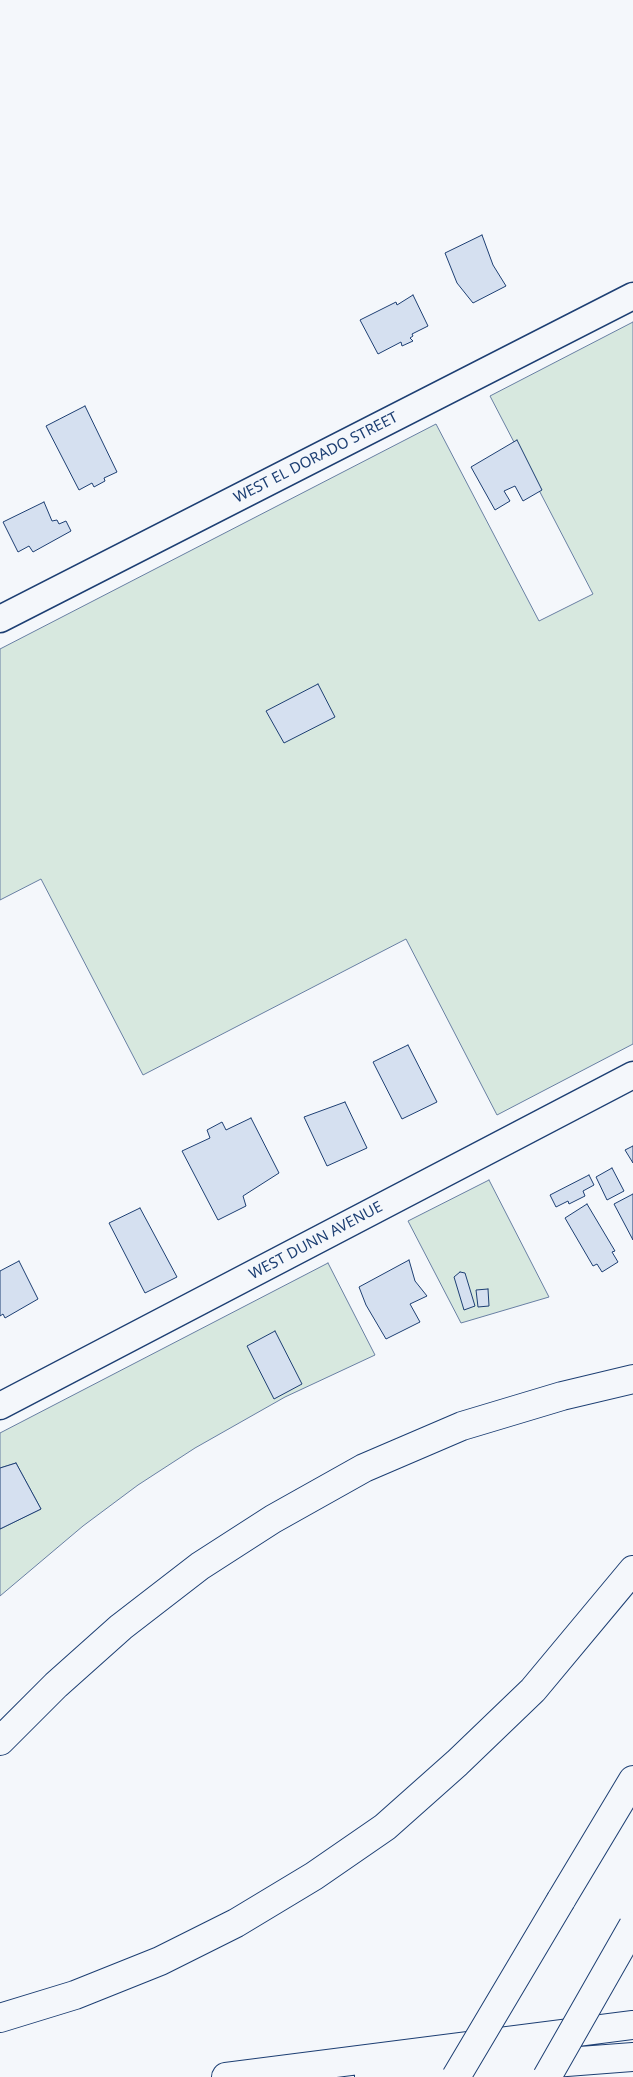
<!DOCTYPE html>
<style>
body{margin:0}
canvas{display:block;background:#f4f7fb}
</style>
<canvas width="633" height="2077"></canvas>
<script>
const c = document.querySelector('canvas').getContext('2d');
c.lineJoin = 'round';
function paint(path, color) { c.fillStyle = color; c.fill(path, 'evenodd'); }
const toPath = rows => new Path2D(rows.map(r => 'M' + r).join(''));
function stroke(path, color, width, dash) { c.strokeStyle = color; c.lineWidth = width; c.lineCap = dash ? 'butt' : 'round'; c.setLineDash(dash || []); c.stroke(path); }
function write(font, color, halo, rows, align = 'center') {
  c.font = font + ' "Noto Sans",sans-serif'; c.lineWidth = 4; c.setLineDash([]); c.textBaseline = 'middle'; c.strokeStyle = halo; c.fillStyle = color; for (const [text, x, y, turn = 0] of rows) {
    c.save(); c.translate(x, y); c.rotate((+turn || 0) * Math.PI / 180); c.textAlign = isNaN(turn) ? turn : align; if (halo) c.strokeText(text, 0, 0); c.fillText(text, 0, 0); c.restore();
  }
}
const green = toPath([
 [633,322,633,1044,497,1115,406,939,143,1075,41,879,0,900,0,649,436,424,539,621,593,594,490,396,633,322],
 [489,1180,549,1297,461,1323,408,1221,489,1180],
 [328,1263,375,1355,285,1397,195,1448,138,1485,83,1526,0,1596,0,1529,41,1509,16,1463,0,1468,0,1433,328,1263]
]);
paint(green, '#d7e8df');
stroke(green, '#687fa3', 1);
const building = toPath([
 [482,235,493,265,506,286,473,303,457,283,445,253,482,235],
 [413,295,428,326,412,334,413,336,410,338,413,341,402,346,401,342,378,354,360,320,396,302,397,305,413,295],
 [85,406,117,472,104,478,105,481,94,487,92,483,79,490,46,426,85,406],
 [517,440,542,490,523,501,515,486,504,491,510,501,495,510,471,467,517,440],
 [44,502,52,521,57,520,59,524,66,521,71,531,33,552,29,546,18,552,3,522,44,502],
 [318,684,335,717,284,743,266,711,318,684],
 [408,1045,437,1102,402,1119,373,1062,408,1045],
 [345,1102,367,1148,327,1166,304,1117,345,1102],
 [251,1118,279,1173,243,1196,246,1206,218,1220,182,1151,210,1138,207,1130,222,1122,226,1130,251,1118],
 [633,1146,633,1163,625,1150,633,1146],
 [612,1168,624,1191,607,1200,596,1177,612,1168],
 [589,1175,594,1185,583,1191,585,1196,569,1204,568,1201,556,1207,550,1195,589,1175],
 [633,1194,633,1240,614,1204,633,1194],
 [587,1204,615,1251,612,1252,618,1262,602,1272,597,1264,593,1266,565,1218,587,1204],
 [140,1208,177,1277,145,1293,109,1223,140,1208],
 [409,1260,415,1281,427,1296,410,1304,420,1322,386,1339,366,1305,359,1287,409,1260],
 [19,1261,38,1299,5,1318,3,1314,0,1316,0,1271,19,1261],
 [460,1272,465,1273,475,1306,464,1310,454,1277,460,1272],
 [488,1289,489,1306,478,1307,476,1290,488,1289],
 [275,1331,302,1384,274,1399,247,1346,275,1331],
 [16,1463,41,1509,0,1529,0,1468,16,1463]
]);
paint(building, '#d5e0f0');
stroke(building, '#1d3f73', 1);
const minor = toPath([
 [0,619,633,296],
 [0,1406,633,1075]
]);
const motorway = toPath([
 [0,1741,56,1685,121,1627,200,1566,273,1519,364,1468,462,1426,562,1396,633,1379],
 [561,1900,633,1780],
 [0,2018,75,1995,160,1961,236,1923,314,1876,385,1827,457,1763,533,1690,633,1570],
 [226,2077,633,2025],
 [369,2077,633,2057]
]);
stroke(minor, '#1d3f73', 29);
stroke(motorway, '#1d3f73', 30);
stroke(minor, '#f4f7fb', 26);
stroke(motorway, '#f4f7fb', 28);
const motorwayBridge = toPath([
 [456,2077,561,1900],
 [547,2077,633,1926]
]);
stroke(motorwayBridge, '#1d3f73', 30, []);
stroke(motorwayBridge, '#f4f7fb', 28);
write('15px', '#1d3f73', '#f4f7fb', [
 ["WEST EL DORADO STREET",316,458,-27],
 ["WEST DUNN AVENUE",316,1241,-28]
]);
</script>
